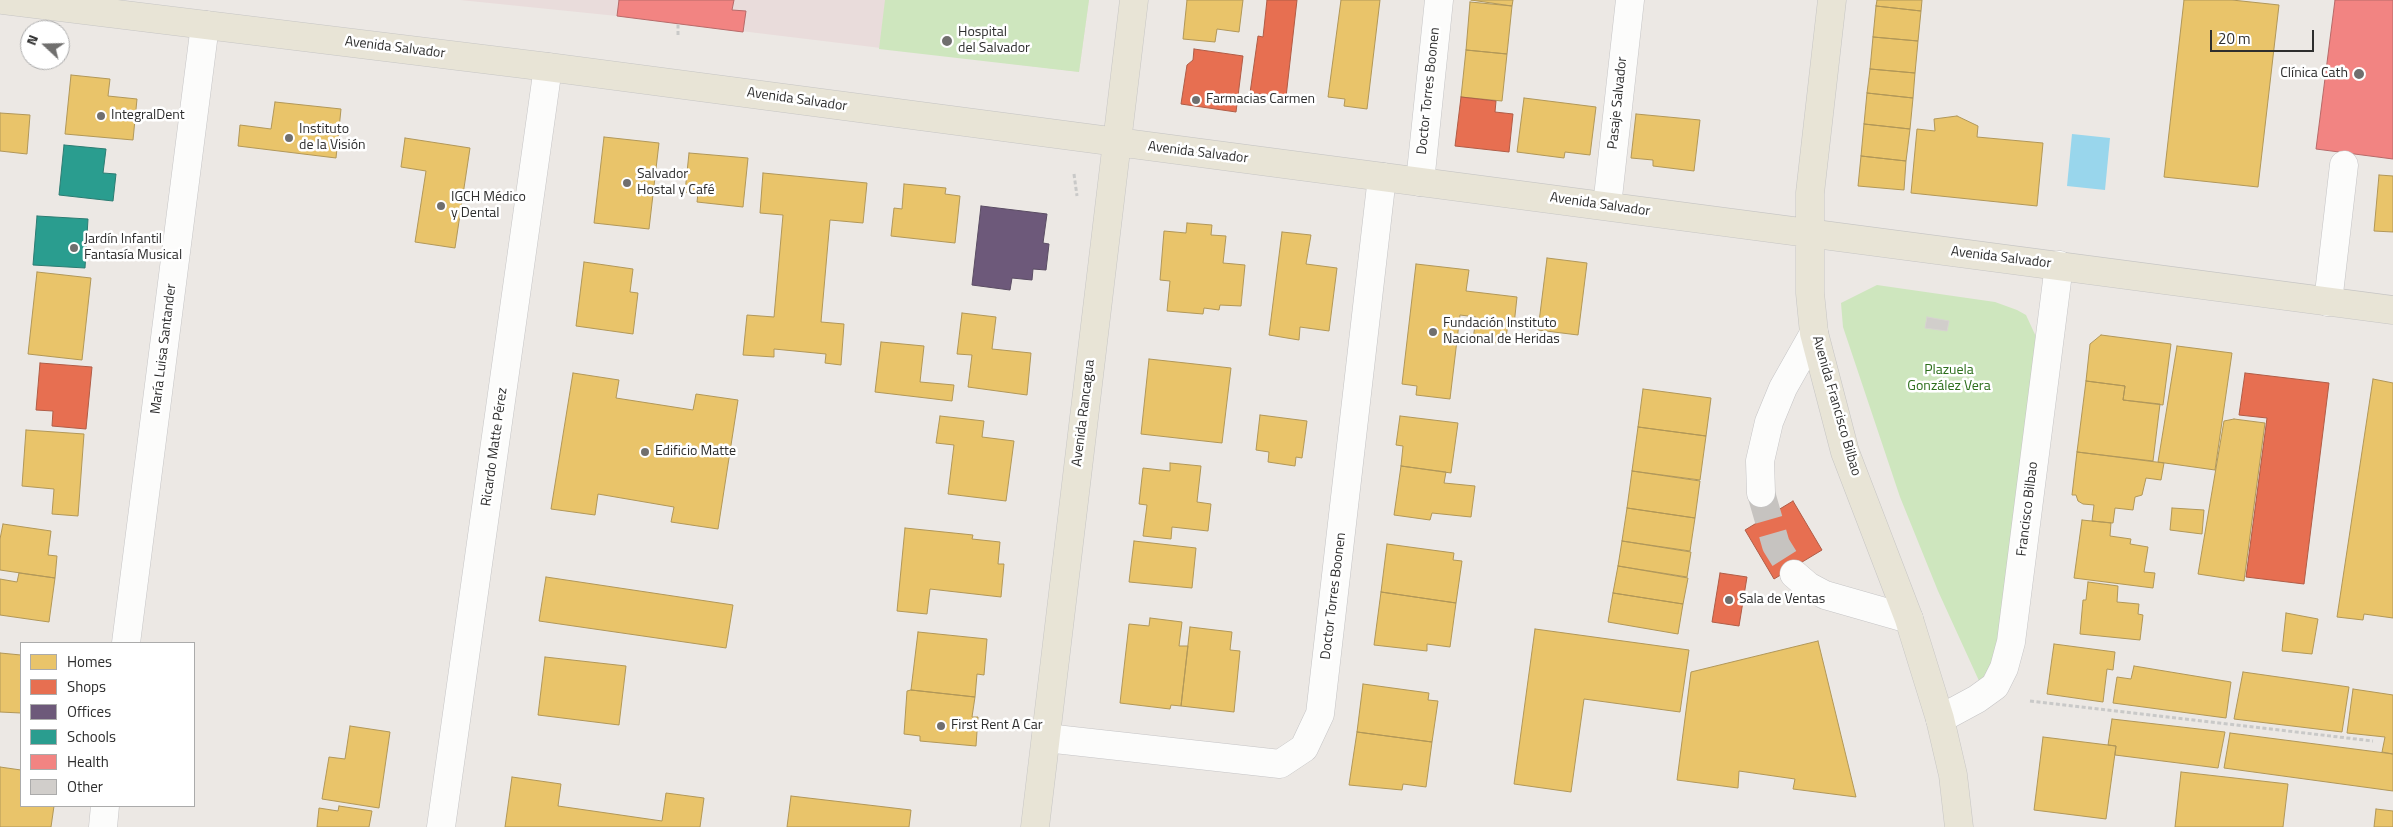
<!DOCTYPE html>
<meta charset="utf-8">
<style>
body{margin:0}
#map{position:relative;width:2393px;height:827px;overflow:hidden;background:#ece8e4;font-family:"Titillium Web",sans-serif}
canvas{display:block}
.legend{position:absolute;left:20px;top:642px;width:175px;height:165px;box-sizing:border-box;background:#fff;border:1px solid #ababab;margin:0;padding:6px 9px;list-style:none;font-size:15px;color:#2e2e2e}
.legend li{display:flex;align-items:center;gap:10px;height:25px}
.legend b{width:25px;border:1px solid #ababab}
.north{position:absolute;left:20px;top:20px;width:50px;height:50px;box-sizing:border-box;background:#fff;border:1px solid #ababab;border-radius:50%;rotate:291deg;font-size:14px;font-weight:700;line-height:20px;text-align:center;color:#2e2e2e}
.north::after{content:'';display:block;margin:auto;width:18px;height:22px;background:#706f6e;clip-path:polygon(50% 0,100% 100%,50% 72%,0 100%)}
.scale{position:absolute;left:2210px;top:30px;width:104px;height:22px;box-sizing:border-box;border:2px solid #2e2e2e;border-top:0;padding-left:6px;font-size:15px;line-height:18px;white-space:nowrap;color:#2e2e2e;-webkit-text-stroke:4px #fff;paint-order:stroke}
</style>
<div id="map">
<canvas width="2393" height="827"></canvas>
<ul class="legend">
<li><b style="height:14px;background:#e9c46a"></b>Homes</li>
<li><b style="height:14px;background:#e76f51"></b>Shops</li>
<li><b style="height:14px;background:#6d597a"></b>Offices</li>
<li><b style="height:14px;background:#2a9d8f"></b>Schools</li>
<li><b style="height:14px;background:#f28482"></b>Health</li>
<li><b style="height:14px;background:#d1cecb"></b>Other</li>
</ul>
<div class="north">N</div>
<div class="scale">20 m</div>
</div>
<script>
const c = document.querySelector('canvas').getContext('2d');
c.lineJoin = 'round';
function paint(path, color) { c.fillStyle = color; c.fill(path, 'evenodd'); }
const toPath = rows => new Path2D(rows.map(r => 'M' + r).join(''));
function stroke(path, color, width, dash) { c.strokeStyle = color; c.lineWidth = width; c.lineCap = dash ? 'butt' : 'round'; c.setLineDash(dash || []); c.stroke(path); }
function write(font, color, halo, rows, align = 'center') {
  c.font = font + ' "Titillium Web",sans-serif'; c.lineWidth = 5; c.setLineDash([]); c.textBaseline = 'middle'; c.strokeStyle = halo; c.fillStyle = color; for (const [text, x, y, turn = 0] of rows) {
    c.save(); c.translate(x, y); c.rotate((+turn || 0) * Math.PI / 180); c.textAlign = isNaN(turn) ? turn : align; if (halo) c.strokeText(text, 0, 0); c.fillText(text, 0, 0); c.restore();
  }
}
paint(toPath([
 [460,0,1089,0,1079,72,617,16]
]), '#e9dcdb');
paint(toPath([
 [885,0,1089,0,1079,72,879,49],
 [1877,285,1995,302,2017,310,2026,315,2038,341,1995,657,1980,683,1938,591,1900,497,1843,327,1841,303]
]), '#cee6be');
paint(toPath([
 [2072,134,2110,138,2105,190,2067,186]
]), '#99d6ec');
const homes = toPath([
 [1187,0,1243,0,1239,32,1217,29,1215,42,1183,39,1187,0],
 [1341,0,1380,0,1367,109,1344,106,1345,99,1328,97,1341,0],
 [1471,0,1513,0,1512,6,1471,0],
 [1877,0,1922,0,1921,11,1876,6,1877,0],
 [2184,0,2232,0,2279,5,2258,187,2164,177,2184,0],
 [1470,2,1512,6,1507,54,1466,50,1470,2],
 [1876,6,1921,11,1918,41,1873,37,1876,6],
 [1873,37,1918,41,1915,73,1870,69,1873,37],
 [1466,50,1507,54,1502,101,1461,97,1466,50],
 [1870,69,1915,73,1913,98,1867,93,1870,69],
 [71,75,110,79,108,96,137,99,133,140,65,134,71,75],
 [1867,93,1913,98,1910,129,1864,124,1867,93],
 [1524,98,1596,107,1590,155,1565,152,1564,158,1517,152,1524,98],
 [275,102,341,109,336,158,238,146,240,125,271,129,275,102],
 [0,113,30,115,27,154,0,151,0,113],
 [1636,114,1700,120,1694,171,1653,166,1653,160,1631,158,1636,114],
 [1957,116,1978,126,1977,137,2043,143,2037,206,1911,193,1917,129,1935,131,1934,119,1957,116],
 [1864,124,1910,129,1906,161,1861,156,1864,124],
 [604,137,659,143,649,229,594,223,604,137],
 [405,138,470,148,455,248,415,242,426,171,401,167,405,138],
 [689,153,748,158,743,207,697,202,698,193,685,192,689,153],
 [1861,156,1906,161,1904,190,1858,186,1861,156],
 [763,173,867,183,863,223,830,220,821,322,844,324,841,365,825,363,826,354,774,349,774,357,743,355,747,315,774,317,783,215,760,213,763,173],
 [2379,175,2393,176,2393,232,2374,231,2379,175],
 [904,184,946,188,945,194,960,196,955,243,891,236,894,208,902,209,904,184],
 [1187,223,1212,225,1211,235,1226,236,1223,263,1245,265,1241,306,1220,305,1219,310,1204,308,1203,314,1167,311,1170,281,1160,280,1164,231,1186,233,1187,223],
 [1282,232,1311,235,1306,264,1337,268,1329,331,1300,327,1299,340,1269,335,1282,232],
 [1547,258,1587,263,1578,335,1538,330,1547,258],
 [584,262,633,269,630,292,638,293,633,334,576,326,584,262],
 [1416,264,1469,270,1466,291,1517,297,1514,325,1508,324,1505,344,1473,340,1476,317,1460,315,1450,399,1416,395,1417,386,1402,384,1416,264],
 [37,272,91,278,82,360,28,354,37,272],
 [962,313,996,317,992,349,1031,353,1027,395,968,387,972,355,957,354,962,313],
 [2101,335,2171,344,2163,405,2123,400,2125,386,2086,381,2090,344,2101,335],
 [881,342,924,346,920,382,954,385,952,401,875,392,881,342],
 [2177,346,2232,353,2215,470,2158,462,2177,346],
 [1149,359,1231,368,1222,443,1141,434,1149,359],
 [573,373,619,380,616,398,693,410,696,394,738,400,718,529,671,522,674,507,598,494,595,515,551,509,573,373],
 [2373,379,2393,383,2393,618,2364,614,2363,620,2337,617,2373,379],
 [2086,381,2125,386,2123,400,2160,404,2153,461,2077,452,2086,381],
 [1643,389,1711,398,1706,436,1638,427,1643,389],
 [1260,415,1307,421,1302,458,1296,457,1295,466,1268,462,1269,452,1256,450,1260,415],
 [940,416,984,421,982,437,1014,441,1006,501,948,494,954,445,936,443,940,416],
 [1400,416,1458,423,1451,473,1401,466,1403,446,1396,445,1400,416],
 [2234,419,2265,423,2244,581,2198,574,2224,421,2234,419],
 [1638,427,1706,436,1700,480,1632,471,1638,427],
 [26,430,84,434,78,516,52,514,54,489,22,486,26,430],
 [2077,452,2164,463,2161,480,2146,478,2142,495,2135,497,2133,510,2115,508,2113,523,2092,521,2094,505,2083,504,2078,501,2076,495,2072,495,2077,452],
 [1170,463,1201,466,1197,502,1211,504,1208,531,1172,527,1171,539,1143,536,1147,505,1139,504,1143,468,1170,471,1170,463],
 [1401,466,1446,472,1444,483,1475,486,1471,517,1432,513,1430,520,1394,515,1401,466],
 [1632,471,1700,481,1695,518,1627,508,1632,471],
 [1627,508,1695,518,1690,551,1622,541,1627,508],
 [2172,508,2204,510,2202,534,2170,530,2172,508],
 [2082,520,2111,523,2110,536,2131,539,2130,544,2148,547,2144,572,2155,573,2153,588,2074,578,2082,520],
 [3,524,51,531,48,555,57,556,55,578,0,570,0,539,3,524],
 [905,528,973,535,972,539,1000,542,998,564,1004,564,1001,597,930,589,927,614,897,611,905,528],
 [1134,541,1196,548,1192,588,1129,582,1134,541],
 [1622,541,1691,552,1687,577,1618,566,1622,541],
 [1387,544,1454,553,1453,560,1462,561,1456,603,1381,592,1387,544],
 [1618,566,1688,578,1683,604,1613,593,1618,566],
 [19,573,55,578,49,622,0,615,0,579,17,582,19,573],
 [546,577,733,605,726,648,539,621,546,577],
 [2088,582,2118,586,2117,602,2139,604,2138,614,2143,615,2140,640,2080,634,2083,600,2086,600,2088,582],
 [1381,592,1456,603,1450,647,1427,644,1427,651,1374,645,1381,592],
 [1613,593,1683,604,1678,634,1608,622,1613,593],
 [2286,613,2318,619,2312,654,2282,651,2286,613],
 [1150,618,1182,622,1179,646,1188,646,1181,706,1171,705,1170,709,1120,703,1129,624,1149,626,1150,618],
 [1190,627,1232,632,1230,650,1240,651,1234,712,1181,706,1190,627],
 [1535,629,1689,650,1680,712,1584,699,1571,792,1514,784,1535,629],
 [918,632,987,639,984,675,977,674,975,697,911,690,918,632],
 [1818,641,1856,797,1793,789,1795,779,1739,771,1738,788,1677,780,1691,672,1818,641],
 [2054,644,2115,652,2113,670,2107,669,2103,702,2047,694,2054,644],
 [0,653,21,655,21,713,0,712,0,653],
 [545,657,626,666,619,725,538,715,545,657],
 [2134,666,2231,682,2226,718,2113,703,2117,677,2131,679,2134,666],
 [2243,672,2349,687,2342,732,2234,719,2243,672],
 [1363,684,1429,693,1428,700,1438,701,1432,742,1357,732,1363,684],
 [2353,689,2393,695,2393,754,2382,752,2385,737,2347,733,2353,689],
 [911,690,975,697,972,717,978,717,976,746,920,741,920,736,904,734,907,691,911,690],
 [2112,719,2225,732,2218,768,2115,755,2116,746,2108,745,2112,719],
 [350,726,390,732,379,808,322,799,329,757,345,759,350,726],
 [1357,732,1432,742,1426,787,1403,784,1402,790,1349,785,1357,732],
 [2230,733,2393,754,2393,791,2224,768,2230,733],
 [2043,737,2116,746,2106,819,2034,810,2043,737],
 [0,767,21,770,21,806,54,806,51,827,0,827,0,767],
 [2181,772,2288,784,2283,827,2175,827,2181,772],
 [512,777,561,784,558,806,662,821,666,793,704,798,700,827,505,827,512,777],
 [791,796,911,810,909,827,787,827,791,796],
 [339,806,372,811,369,827,317,827,319,808,338,811,339,806],
 [2376,809,2393,811,2393,827,2374,827,2376,809]
]);
paint(homes, '#e9c46a');
stroke(homes, '#b19758', 1);
const shops = toPath([
 [1267,0,1297,0,1286,97,1250,93,1258,36,1263,37,1267,0],
 [1194,49,1243,56,1236,112,1181,104,1187,65,1193,60,1194,49],
 [1461,97,1496,101,1495,112,1513,114,1509,152,1455,146,1461,97],
 [40,363,92,367,86,429,52,426,53,411,36,410,40,363],
 [2245,373,2329,383,2304,584,2246,577,2267,418,2239,415,2245,373],
 [1793,501,1822,550,1774,579,1745,530,1793,501],
 [1720,573,1747,577,1739,626,1712,622,1720,573]
]);
paint(shops, '#e76f51');
stroke(shops, '#b05c46', 1);
const offices = toPath([
 [981,206,1047,214,1043,243,1049,244,1046,270,1033,269,1032,280,1012,278,1010,290,972,285,981,206]
]);
paint(offices, '#6d597a');
stroke(offices, '#5a4c63', 1);
const schools = toPath([
 [64,145,106,149,103,173,116,174,113,201,59,195,64,145],
 [37,216,88,219,85,268,33,265,37,216]
]);
paint(schools, '#2a9d8f');
stroke(schools, '#2b7c72', 1);
const health = toPath([
 [619,0,734,0,732,10,746,11,743,32,617,16,619,0],
 [2335,0,2393,0,2393,159,2316,149,2335,0]
]);
paint(health, '#f28482');
stroke(health, '#b76a69', 1);
const building = toPath([
 [1927,317,1949,321,1947,331,1925,328,1927,317]
]);
paint(building, '#d1cecb');
stroke(building, '#d7d4d0', 1);
stroke(toPath([
 [1761,493,1776,545,1794,574]
]), '#c6c3c0', 28, [28, 14]);
const minor = toPath([
 [1420,182,1439,0],
 [1607,206,1630,0],
 [2328,302,2344,165],
 [1761,493,1760,461,1769,422,1783,388,1814,333],
 [1794,574,1808,586,1825,595,1909,619],
 [126,643,205,25],
 [1940,719,1977,699,1995,686,2004,668,2011,642,2059,265],
 [1046,738,1280,764,1304,748,1320,714,1382,177],
 [103,827,105,806],
 [441,827,548,67]
]);
const major = toPath([
 [3,0,548,67,2393,310],
 [1832,0,1810,193,1810,293,1814,333,1845,452,1909,619,1940,719,1953,775,1959,827],
 [1035,827,1134,0]
]);
stroke(minor, '#c5c4c5', 29);
stroke(major, '#c6c5c4', 29);
stroke(toPath([
 [678,35,678,24],
 [1074,174,1077,196],
 [2030,701,2373,741]
]), '#c9c9c8', 3, [4, 2.5]);
stroke(minor, '#fcfcfb', 28);
stroke(major, '#e8e4d6', 28);
for (const [x, y, r, color] of [
 [947,41,6,"#706f6e"],
 [2359,74,6,"#706f6e"],
 [1196,100,5,"#706f6e"],
 [101,116,5,"#706f6e"],
 [289,138,5,"#706f6e"],
 [627,183,5,"#706f6e"],
 [441,206,5,"#706f6e"],
 [74,248,5,"#706f6e"],
 [1433,332,5,"#706f6e"],
 [645,452,5,"#706f6e"],
 [1729,600,5,"#706f6e"],
 [941,726,5,"#706f6e"]
]) { const dot = new Path2D(); dot.arc(x, y, r, 0, 2 * Math.PI); c.fillStyle = color; c.fill(dot); stroke(dot, '#fff', 2); }
write('14px', '#2e2e2e', '#fff', [
 ["Hospital",958,33],
 ["del Salvador",958,49],
 ["Clínica Cath",2348,74,"right"],
 ["Farmacias Carmen",1206,100],
 ["IntegralDent",111,116],
 ["Instituto",299,130],
 ["de la Visión",299,146],
 ["Salvador",637,175],
 ["Hostal y Café",637,191],
 ["IGCH Médico",451,198],
 ["y Dental",451,214],
 ["Jardín Infantil",84,240],
 ["Fantasía Musical",84,256],
 ["Fundación Instituto",1443,324],
 ["Nacional de Heridas",1443,340],
 ["Edificio Matte",655,452],
 ["Sala de Ventas",1739,600],
 ["First Rent A Car",951,726]
], 'left');
write('14px', '#2e2e2e', '#fff', [
 ["Avenida Salvador",395,48,7],
 ["Doctor Torres Boonen",1429,91,-84],
 ["Avenida Salvador",797,100,8],
 ["Pasaje Salvador",1618,103,-84],
 ["Avenida Salvador",1198,153,7],
 ["Avenida Salvador",1600,205,8],
 ["Avenida Salvador",2001,258,7],
 ["María Luisa Santander",164,349,-83],
 ["Avenida Francisco Bilbao",1836,406,74],
 ["Avenida Rancagua",1084,413,-83],
 ["Ricardo Matte Pérez",495,447,-82],
 ["Francisco Bilbao",2028,509,-83],
 ["Doctor Torres Boonen",1334,596,-83]
]);
write('14px', '#2c6e1b', '#fff', [
 ["Plazuela",1949,371],
 ["González Vera",1949,387]
]);
</script>
